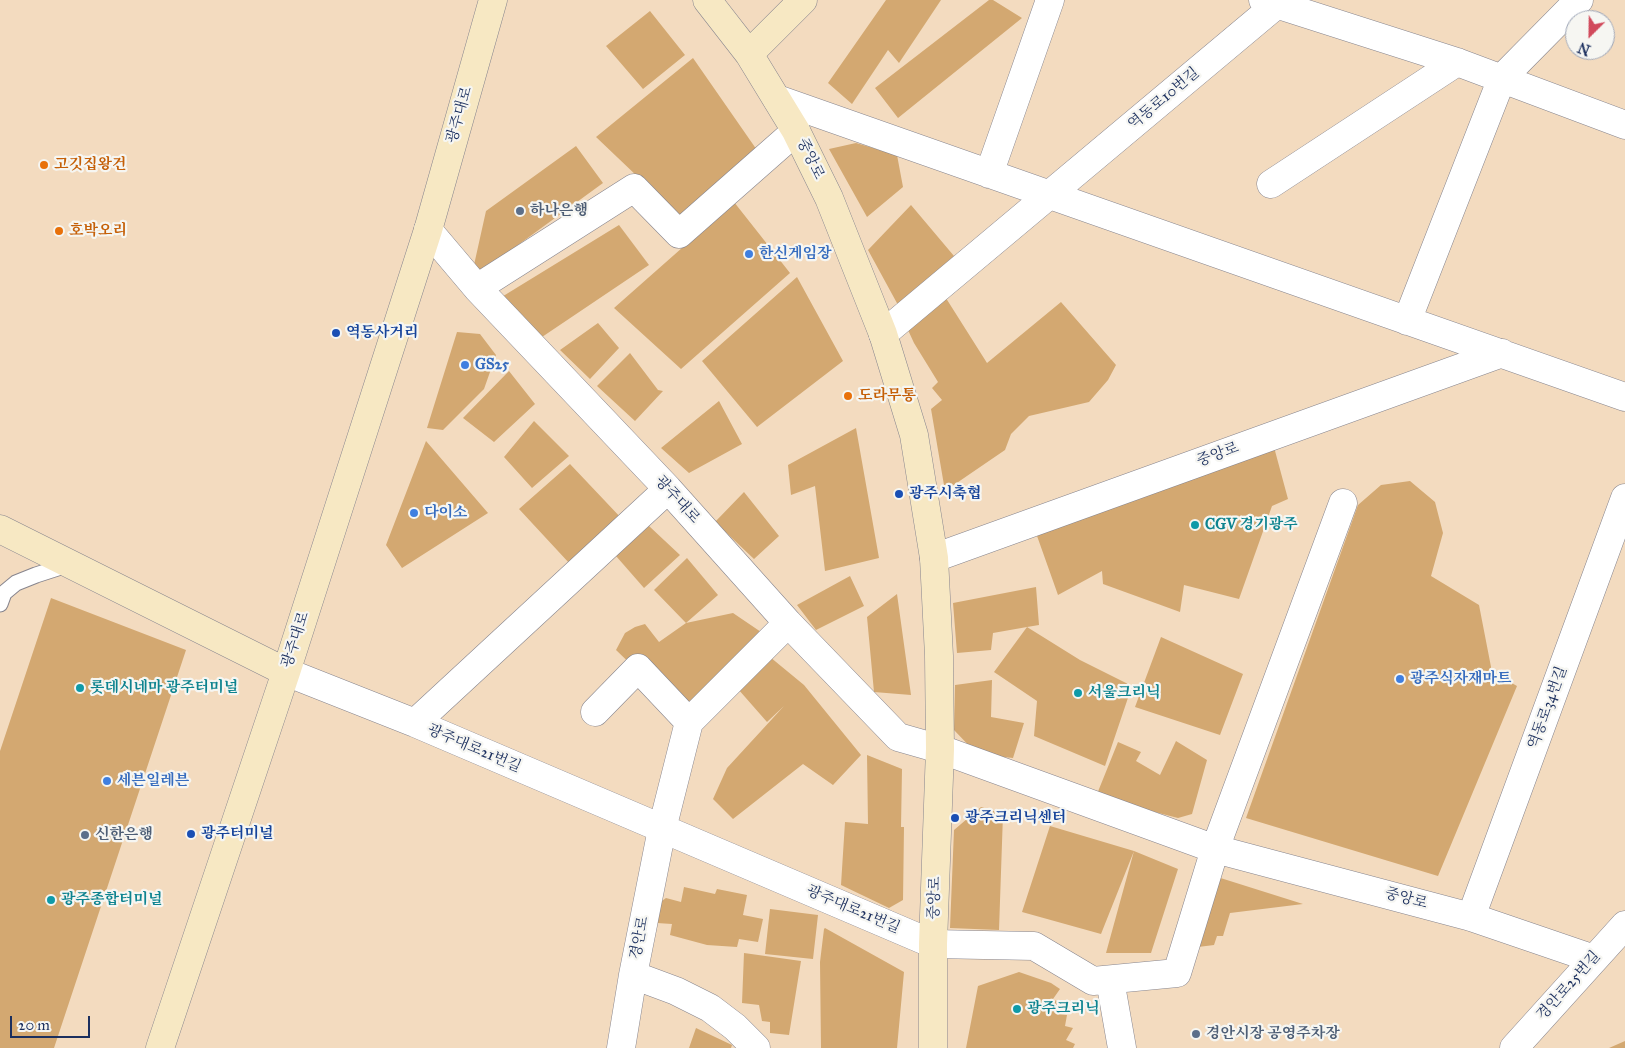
<!DOCTYPE html>
<meta charset="utf-8">
<style>
body{margin:0}
#map{position:relative;width:1625px;height:1048px;overflow:hidden;background:#f3dbbf;font-family:"IM FELL Great Primer",serif}
canvas{display:block}
.north{position:absolute;left:1565px;top:10px;width:50px;height:50px;box-sizing:border-box;background:#f6f6f2;border:1px solid #9ea6b7;border-radius:50%;rotate:203deg;font-size:14px;font-weight:700;line-height:20px;text-align:center;color:#1b2f5e}
.north::after{content:'';display:block;margin:auto;width:18px;height:22px;background:#d1495b;clip-path:polygon(50% 0,100% 100%,50% 72%,0 100%)}
.scale{position:absolute;left:10px;top:1016px;width:80px;height:22px;box-sizing:border-box;border:2px solid #1b2f5e;border-top:0;padding-left:6px;font-size:15px;line-height:18px;white-space:nowrap;color:#1b2f5e;-webkit-text-stroke:4px #f6f6f2;paint-order:stroke}
</style>
<div id="map">
<canvas width="1625" height="1048"></canvas>
<div class="north">N</div>
<div class="scale">20 m</div>
</div>
<script>
const c = document.querySelector('canvas').getContext('2d');
c.lineJoin = 'round';
function paint(path, color) { c.fillStyle = color; c.fill(path, 'evenodd'); }
const toPath = rows => new Path2D(rows.map(r => 'M' + r).join(''));
function stroke(path, color, width, dash) { c.strokeStyle = color; c.lineWidth = width; c.lineCap = dash ? 'butt' : 'round'; c.setLineDash(dash || []); c.stroke(path); }
function write(font, color, halo, rows, align = 'center') {
  c.font = font + ' "IM FELL Great Primer","Noto Serif KR",serif'; c.lineWidth = 4.5; c.setLineDash([]); c.textBaseline = 'middle'; c.strokeStyle = halo; c.fillStyle = color; for (const [text, x, y, turn = 0] of rows) {
    c.save(); c.translate(x, y); c.rotate((+turn || 0) * Math.PI / 180); c.textAlign = isNaN(turn) ? turn : align; if (halo) c.strokeText(text, 0, 0); c.fillText(text, 0, 0); c.restore();
  }
}
paint(toPath([
 [886,0,941,0,899,63,888,50,852,104,828,83],
 [989,0,993,0,1022,18,898,118,875,88],
 [650,11,685,55,643,89,606,46],
 [693,58,759,153,681,218,596,137],
 [856,143,897,155,903,187,867,217,829,149],
 [576,146,603,183,481,272,474,265,486,211],
 [734,202,790,273,681,369,614,308],
 [911,205,954,256,898,305,868,250],
 [619,225,649,265,542,337,500,298],
 [797,277,843,361,757,427,702,361],
 [944,295,987,363,1061,302,1116,365,1108,380,1089,402,1029,416,1011,434,1005,450,945,491,931,409,942,400,932,388,938,382,914,343,908,330],
 [598,323,619,348,590,379,560,350],
 [457,332,480,334,496,355,484,389,443,430,427,428],
 [630,353,658,390,663,391,635,421,597,386],
 [509,371,535,404,494,442,463,418],
 [719,401,742,444,689,473,661,448],
 [534,421,569,456,532,488,504,457],
 [856,428,879,558,825,571,815,486,791,495,788,465],
 [1271,436,1288,499,1272,506,1239,599,1184,585,1180,612,1103,584,1102,571,1058,595,1031,519],
 [426,441,488,513,402,568,386,545],
 [570,464,623,520,570,564,519,509],
 [1410,481,1435,502,1443,533,1431,576,1479,605,1492,672,1517,686,1438,876,1246,818,1358,505,1381,485],
 [744,492,779,536,754,559,715,522],
 [649,526,680,555,644,588,616,556],
 [687,558,718,595,686,623,654,590],
 [850,576,864,606,816,630,797,605],
 [1036,587,1039,625,1027,627,1080,660,1132,686,1105,766,1034,736,1037,701,994,672,1027,627,993,633,991,650,957,653,953,603],
 [897,594,911,695,874,692,867,617],
 [51,598,186,650,54,1048,0,1048,0,751],
 [733,613,761,632,685,706,672,704,616,650,625,633,635,627,645,624,659,642,686,623],
 [1161,637,1243,674,1220,735,1135,707],
 [770,657,804,685,861,755,833,785,803,764,733,819,713,799,727,768,784,706,767,722,738,689],
 [992,680,991,717,1024,723,1013,758,977,754,954,730,955,685],
 [1176,741,1207,760,1192,814,1178,818,1124,804,1097,794,1118,742,1141,752,1136,761,1160,775],
 [867,755,902,769,901,827,904,827,903,900,889,908,841,885,845,822,868,824],
 [981,807,1003,814,999,930,950,928,954,830],
 [1050,826,1134,851,1178,869,1151,953,1106,953,1134,851,1101,934,1022,912],
 [1211,875,1303,904,1230,913,1223,936,1217,936,1214,945,1190,948],
 [684,887,715,894,717,889,747,895,743,915,763,919,758,942,739,939,737,947,707,945,670,935,672,924,657,923,659,903,666,898,681,902],
 [770,909,818,915,813,959,765,954],
 [825,928,904,972,897,1048,821,1048,820,962,824,929],
 [744,953,801,961,789,1035,770,1033,770,1022,762,1021,759,1005,742,1003],
 [1019,972,1051,983,1060,989,1053,999,1063,1005,1059,1014,1067,1015,1065,1026,1073,1028,1066,1040,1075,1044,1073,1048,966,1048,978,986],
 [696,1028,732,1045,731,1048,689,1048],
 [1625,1041,1625,1048,1609,1048]
]), '#d3a871');
const lane = toPath([
 [0,604,4,593,16,583,36,575,70,564]
]);
const street = toPath([
 [1263,0,1457,62,1625,125],
 [777,99,1625,397],
 [989,174,1050,0],
 [1271,184,1457,62],
 [428,230,477,288,668,489,788,623,898,737,940,749,1215,849,1471,917,1594,959],
 [477,288,634,188,679,234,796,131],
 [1407,321,1502,78,1579,0],
 [883,334,1282,0],
 [934,558,1502,353],
 [286,672,415,723,933,944,1034,946,1093,981,1177,973,1215,849,1343,503],
 [595,712,638,668,689,722],
 [415,723,668,489],
 [1471,917,1625,498],
 [633,975,676,991,710,1008,735,1027,756,1048],
 [1110,980,1122,1048],
 [621,1048,633,975,662,829,689,722,788,623],
 [1514,1048,1625,925]
]);
const secondary = toPath([
 [707,0,749,54,796,131,829,198,883,334,914,435,934,558,939,656,940,749,933,944,933,1048],
 [749,54,803,0],
 [0,529,286,672],
 [160,1048,286,672,428,230,493,0]
]);
stroke(lane, '#87858e', 17);
stroke(street, '#87858e', 29);
stroke(secondary, '#87858e', 29);
stroke(lane, '#fff', 15);
stroke(street, '#fff', 28);
stroke(secondary, '#f7e8c3', 28);
for (const [x, y, r, color] of [
 [44,165,5,"#e8710a"],
 [520,211,5,"#5c6f8a"],
 [59,231,5,"#e8710a"],
 [749,254,5,"#3f7fe0"],
 [336,333,5,"#1a4fb4"],
 [465,365,5,"#3f7fe0"],
 [848,396,5,"#e8710a"],
 [899,494,5,"#1a4fb4"],
 [414,513,5,"#3f7fe0"],
 [1195,525,5,"#0f9aa8"],
 [1400,679,5,"#3f7fe0"],
 [80,688,5,"#0f9aa8"],
 [1078,693,5,"#0f9aa8"],
 [107,781,5,"#3f7fe0"],
 [955,818,5,"#1a4fb4"],
 [191,834,5,"#1a4fb4"],
 [85,835,5,"#5c6f8a"],
 [51,900,5,"#0f9aa8"],
 [1017,1009,5,"#0f9aa8"],
 [1196,1034,5,"#5c6f8a"]
]) { const dot = new Path2D(); dot.arc(x, y, r, 0, 2 * Math.PI); c.fillStyle = color; c.fill(dot); stroke(dot, '#f6f6f2', 2); }
write('15px', '#1b2f5e', '#f6f6f2', [
 ["역동로10번길",1164,99,-40],
 ["광주대로",460,115,-74],
 ["중앙로",810,159,64],
 ["중앙로",1218,455,-20],
 ["광주대로",677,500,48],
 ["광주대로",296,640,-72],
 ["역동로34번길",1548,708,-70],
 ["광주대로21번길",474,749,23],
 ["중앙로",935,898,-88],
 ["중앙로",1406,899,15],
 ["광주대로21번길",853,910,23],
 ["경안로",640,938,-79],
 ["경안로25번길",1569,986,-48]
]);
write('bold 15px', '#c56008', '#f6f6f2', [
 ["고깃집왕건",54,165],
 ["호박오리",69,231],
 ["도라무통",858,396]
], 'left');
write('bold 15px', '#4e5e75', '#f6f6f2', [
 ["하나은행",530,211],
 ["신한은행",95,835],
 ["경안시장 공영주차장",1206,1034]
], 'left');
write('bold 15px', '#366cbe', '#f6f6f2', [
 ["한신게임장",759,254],
 ["GS25",475,365],
 ["다이소",424,513],
 ["광주식자재마트",1410,679],
 ["세븐일레븐",117,781]
], 'left');
write('bold 15px', '#164399', '#f6f6f2', [
 ["역동사거리",346,333],
 ["광주시축협",909,494],
 ["광주크리닉센터",965,818],
 ["광주터미널",201,834]
], 'left');
write('bold 15px', '#0d838f', '#f6f6f2', [
 ["CGV 경기광주",1205,525],
 ["롯데시네마 광주터미널",90,688],
 ["서울크리닉",1088,693],
 ["광주종합터미널",61,900],
 ["광주크리닉",1027,1009]
], 'left');
</script>
